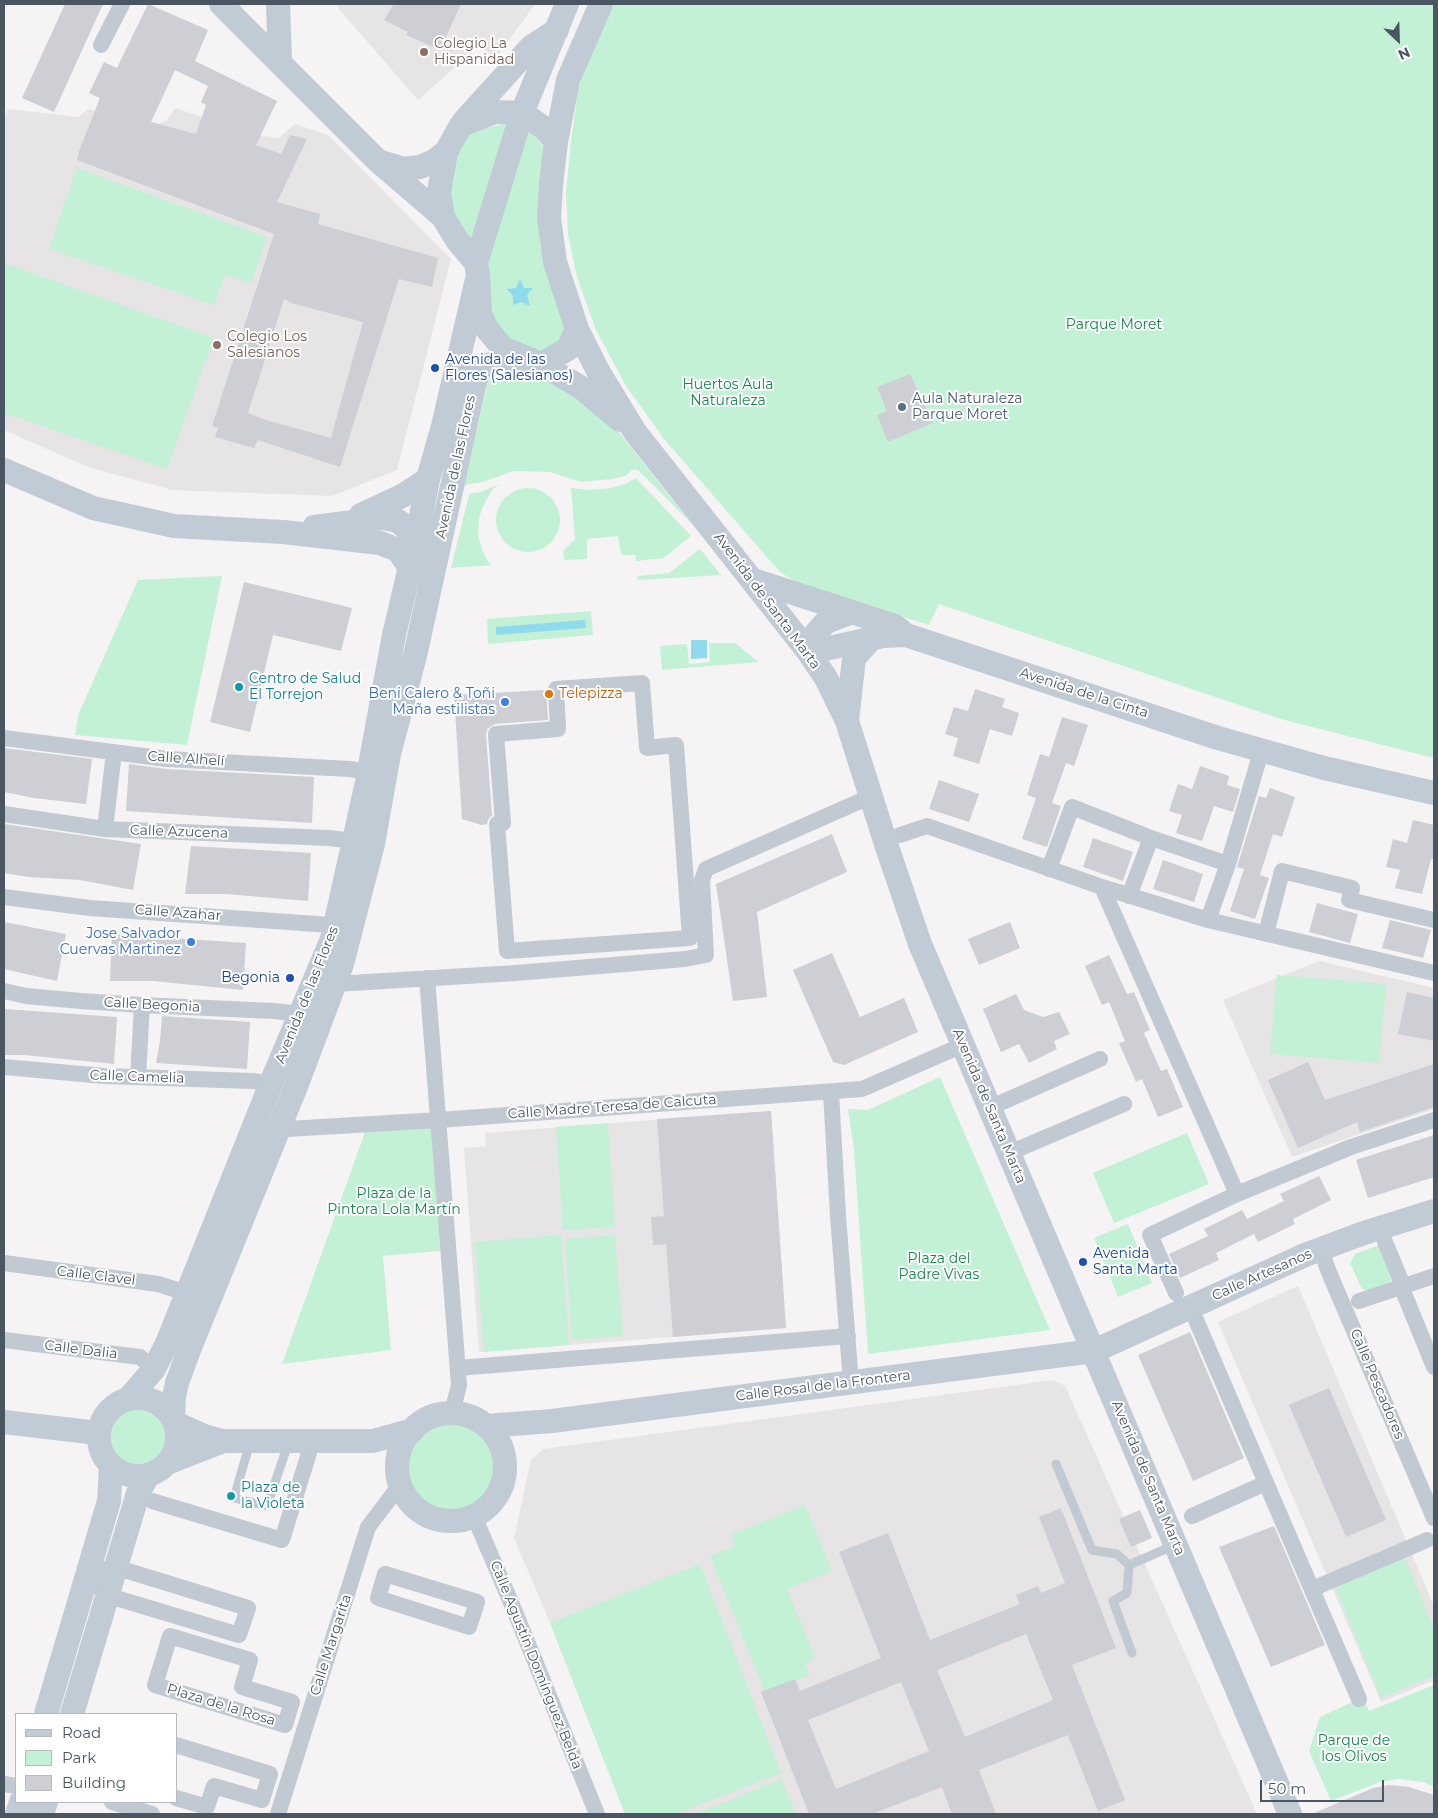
<!DOCTYPE html>
<meta charset="utf-8">
<style>
body{margin:0}
#map{position:relative;width:1438px;height:1818px;overflow:hidden;background:#f5f3f3;font-family:Montserrat,sans-serif}
canvas{display:block}
.frame{position:absolute;inset:0;border:5px solid #4a5661;pointer-events:none}
.legend{position:absolute;left:15px;top:1713px;width:162px;height:90px;box-sizing:border-box;background:#fff;border:1px solid #b7bbc0;margin:0;padding:6px 9px;list-style:none;font-size:15px;color:#4a5661}
.legend li{display:flex;align-items:center;gap:10px;height:25px}
.legend b{width:25px;border:1px solid #b7bbc0}
.north{position:absolute;left:1373px;top:15px;width:50px;height:50px;-webkit-text-stroke:4px #fff;paint-order:stroke;rotate:156deg;font-size:14px;font-weight:700;line-height:20px;text-align:center;color:#4a5661}
.north::after{content:'';display:block;margin:auto;width:18px;height:22px;background:#4a5661;clip-path:polygon(50% 0,100% 100%,50% 72%,0 100%)}
.scale{position:absolute;left:1260px;top:1780px;width:124px;height:22px;box-sizing:border-box;border:2px solid #4a5661;border-top:0;padding-left:6px;font-size:15px;line-height:18px;white-space:nowrap;color:#4a5661;-webkit-text-stroke:4px #fff;paint-order:stroke}
</style>
<div id="map">
<canvas width="1438" height="1818"></canvas>
<div class="frame"></div>
<ul class="legend">
<li><b style="height:6px;background:#c1cbd6"></b>Road</li>
<li><b style="height:14px;background:#c3f1d5"></b>Park</li>
<li><b style="height:14px;background:#cdcfd5"></b>Building</li>
</ul>
<div class="north">N</div>
<div class="scale">50 m</div>
</div>
<script>
const c = document.querySelector('canvas').getContext('2d');
c.lineJoin = 'round';
function paint(path, color) { c.fillStyle = color; c.fill(path, 'evenodd'); }
const toPath = rows => new Path2D(rows.map(r => 'M' + r).join(''));
function stroke(path, color, width, dash) { c.strokeStyle = color; c.lineWidth = width; c.lineCap = dash ? 'butt' : 'round'; c.setLineDash(dash || []); c.stroke(path); }
function write(font, color, halo, rows, align = 'center') {
  c.font = font + ' Montserrat,sans-serif'; c.lineWidth = 4; c.setLineDash([]); c.textBaseline = 'middle'; c.strokeStyle = halo; c.fillStyle = color; for (const [text, x, y, turn = 0] of rows) {
    c.save(); c.translate(x, y); c.rotate((+turn || 0) * Math.PI / 180); c.textAlign = isNaN(turn) ? turn : align; if (halo) c.strokeText(text, 0, 0); c.fillText(text, 0, 0); c.restore();
  }
}
paint(toPath([
 [338,4,535,4,496,58,479,46,418,100,338,8],
 [175,108,200,116,245,134,279,138,295,124,328,135,451,259,397,470,332,496,172,490,88,467,4,430,4,120,8,109,78,117,89,109,149,128,167,120],
 [1319,961,1434,988,1434,1109,1292,1157,1223,1000],
 [771,1111,786,1328,479,1352,464,1148,486,1146,485,1133],
 [1298,1286,1434,1606,1434,1680,1381,1702,1218,1322],
 [1053,1380,1065,1386,1257,1814,625,1814,550,1623,514,1538,531,1460,543,1449]
]), '#e6e4e5');
paint(toPath([
 [614,4,1434,4,1434,758,1281,719,939,604,929,625,798,583,780,572,664,439,626,386,596,330,577,277,568,234,566,192,571,141,578,89,598,34],
 [511,123,472,243,453,213,448,189,453,157,467,135,490,127],
 [529,128,544,148,567,328,562,341,538,352,507,339,489,310,484,269],
 [77,168,267,237,251,283,225,275,214,305,49,249],
 [4,263,214,338,167,469,4,413],
 [508,372,542,374,595,402,690,522,638,470,632,470,625,476,612,479,581,482,550,472,513,471,483,482,468,484,464,486,488,381,495,374],
 [636,478,691,536,664,558,636,561,635,555,621,555,618,536,587,539,587,559,564,560,563,551,575,539,571,488,591,490,610,488,625,484],
 [500,484,493,489,488,497,482,508,479,519,478,535,482,550,487,560,492,565,451,568,469,495,472,493,481,492],
 '496 520a32 32 0 1 1 64 0a32 32 0 1 1-64 0Z',
 [700,549,721,575,638,580,637,576,669,573],
 [222,576,187,745,75,735,79,713,138,580],
 [591,611,593,635,488,644,487,619],
 [709,643,735,643,759,662,662,670,660,646,687,644,689,664,710,662],
 [1277,975,1386,984,1379,1063,1270,1054],
 [940,1077,1050,1330,868,1354,854,1150,848,1109,868,1110],
 [439,1120,448,1250,383,1256,391,1350,282,1364,368,1124],
 [608,1123,615,1227,563,1230,556,1127],
 [1187,1133,1209,1184,1114,1223,1093,1173],
 [1128,1224,1152,1283,1118,1297,1094,1238],
 [561,1235,569,1345,484,1352,475,1242],
 [615,1235,623,1336,572,1340,565,1239],
 [1379,1245,1395,1280,1368,1291,1362,1289,1350,1263,1355,1254],
 '111 1437a27 27 0 1 1 54 0a27 27 0 1 1-54 0Z',
 '406 1466a46 46 0 1 1 92 0a46 46 0 1 1-92 0Z',
 [805,1505,832,1571,787,1589,815,1658,805,1663,810,1675,765,1692,710,1556,735,1546,731,1535],
 [1405,1558,1434,1628,1434,1676,1381,1698,1335,1587],
 [700,1564,781,1773,676,1814,625,1814,550,1623],
 [1434,1685,1434,1787,1424,1782,1399,1779,1380,1782,1331,1801,1309,1751,1320,1717,1363,1697,1369,1711],
 [781,1779,796,1814,696,1814,716,1806]
]), '#c3f1d5');
paint(toPath([
 [520,279,524,288,533,288,527,295,530,306,521,302,513,305,513,296,507,289,516,288],
 [585,620,586,628,496,635,496,627],
 [691,640,707,640,707,658,691,659]
]), '#90daee');
paint(toPath([
 [65,4,103,4,54,112,22,98],
 [148,4,208,30,195,61,277,101,256,145,281,154,290,135,307,139,277,202,320,214,318,224,438,258,432,287,399,279,340,467,258,440,254,448,215,437,218,428,212,426,274,234,77,160,79,151,100,98,89,93,104,62,117,68],
 [175,70,208,86,201,102,206,105,196,134,151,122],
 [284,299,291,303,363,322,331,438,266,420,248,413],
 [394,4,461,4,440,50,406,35,408,32,384,20],
 [910,374,933,423,888,442,877,415,887,411,877,387],
 [244,582,352,608,341,651,273,635,250,732,210,722],
 [975,689,1005,699,1002,707,1019,713,1012,736,990,729,979,764,953,756,958,738,945,734,954,707,968,711],
 [546,690,548,720,495,724,487,729,486,735,492,815,488,820,487,824,481,825,462,819,454,695],
 [1062,717,1088,725,1074,766,1066,763,1052,803,1061,806,1047,847,1022,839,1036,798,1027,795,1040,754,1049,757],
 [4,748,92,759,86,804,34,798,4,792],
 [129,764,166,769,314,777,312,823,126,811],
 [1200,766,1229,776,1227,785,1240,789,1233,812,1214,806,1202,841,1176,833,1182,815,1169,811,1178,784,1192,789],
 [939,780,979,794,969,822,929,809],
 [1270,788,1295,797,1282,837,1273,834,1260,875,1269,878,1255,919,1230,911,1244,869,1237,867,1259,796,1266,798],
 [1413,820,1434,825,1434,859,1431,859,1422,894,1395,888,1400,870,1386,867,1393,839,1407,843],
 [4,824,141,844,133,890,80,880,29,877,4,873],
 [832,834,847,872,757,912,767,997,733,1001,716,884],
 [1093,838,1133,852,1123,881,1083,867],
 [191,846,311,853,308,901,226,894,185,894],
 [1163,860,1203,874,1194,902,1153,889],
 [1317,903,1358,914,1350,943,1309,932],
 [1390,920,1431,930,1423,958,1382,948],
 [4,922,66,934,57,981,4,969],
 [1010,922,1020,948,979,965,968,939],
 [112,934,246,943,243,990,153,981,110,981],
 [832,953,860,1017,904,998,918,1032,844,1065,833,1062,793,970],
 [1109,955,1127,994,1134,992,1150,1030,1144,1033,1161,1071,1167,1069,1183,1107,1158,1117,1142,1079,1136,1082,1119,1043,1125,1041,1109,1002,1102,1005,1085,966],
 [1407,992,1434,998,1434,1041,1398,1034],
 [1016,994,1024,1010,1043,1017,1059,1012,1070,1034,1054,1041,1057,1049,1029,1063,1019,1044,1001,1052,983,1009],
 [4,1009,117,1017,114,1064,24,1055,4,1055],
 [162,1016,250,1022,247,1069,156,1063,160,1041],
 [1308,1062,1325,1100,1434,1064,1434,1107,1360,1132,1357,1122,1298,1148,1268,1080],
 [771,1111,786,1328,673,1337,666,1244,653,1245,651,1217,664,1216,657,1119],
 [1434,1135,1434,1177,1368,1198,1356,1160],
 [1319,1176,1331,1200,1293,1219,1295,1224,1258,1242,1254,1234,1216,1253,1219,1260,1180,1278,1169,1254,1208,1236,1204,1229,1242,1210,1247,1219,1284,1201,1280,1194],
 [1190,1332,1244,1458,1193,1481,1138,1355],
 [1329,1388,1386,1520,1346,1537,1289,1405],
 [1061,1508,1116,1648,1072,1665,1125,1800,1098,1811,1068,1735,979,1770,996,1814,952,1814,942,1787,872,1814,809,1814,761,1692,795,1679,800,1691,881,1658,839,1552,888,1533,930,1640,1020,1604,1016,1595,1038,1586,1041,1593,1065,1583,1039,1517],
 [1026,1634,1053,1700,965,1737,937,1670],
 [901,1682,929,1751,836,1789,808,1720],
 [1140,1510,1152,1538,1131,1547,1119,1519],
 [1274,1526,1325,1645,1271,1667,1219,1547],
 [1389,1785,1409,1787,1434,1795,1434,1814,1312,1814,1373,1788]
]), '#cdcfd5');
stroke(toPath([
 [247,1442,247,1453,234,1498,267,1506,285,1453,287,1443],
 [1056,1464,1092,1550,1117,1554,1129,1565],
 [1132,1653,1113,1601,1127,1593,1129,1565,1175,1545]
]), '#c1cad2', 9);
stroke(toPath([
 [101,45,122,4],
 [642,683,647,748,676,745,690,938,507,951,497,824,503,823,496,734,558,729,556,689,642,683],
 [4,738,167,759,350,769,369,772],
 [4,814,105,829,329,838,355,841],
 [105,829,114,752],
 [900,835,927,826,1102,887,1208,920,1434,973],
 [1151,838,1228,864,1208,920],
 [1228,864,1261,752],
 [1049,869,1072,807,1151,838,1129,896],
 [1102,887,1237,1194],
 [4,897,90,908,345,926],
 [1266,934,1282,871,1352,888,1349,900,1434,920],
 [427,978,459,1385,452,1413],
 [335,984,516,973,685,959,706,955,702,880,706,869,872,796],
 [4,991,26,996,81,1001,142,1005,274,1011,300,1014],
 [4,1067,104,1076,253,1081,271,1084],
 [138,1077,142,1005],
 [831,1092,838,1216,851,1383],
 [989,1108,1100,1059],
 [271,1130,439,1120,862,1089,963,1045],
 [1009,1153,1124,1104],
 [1385,1242,1402,1283,1401,1286,1434,1367],
 [1321,1249,1328,1270,1434,1518],
 [4,1263,158,1284,187,1293],
 [1176,1293,1150,1235,1237,1194,1351,1147,1434,1120],
 [1359,1301,1434,1276],
 [1196,1320,1359,1699],
 [4,1340,140,1357,154,1369],
 [458,1368,848,1336],
 [152,1501,282,1540,309,1453],
 [474,1516,515,1612,597,1814],
 [1192,1516,1266,1483],
 [115,1567,248,1608,239,1635,106,1595,88,1573,115,1567],
 [385,1574,477,1602,469,1627,378,1598,385,1574],
 [1312,1589,1427,1540],
 [170,1636,250,1660,242,1687,292,1702,285,1725,155,1685,170,1636],
 [176,1745,270,1774,262,1800,214,1786,207,1807,176,1798],
 [4,1784,16,1786],
 [112,1802,152,1814],
 [278,1814,368,1527,400,1485]
]), '#c1cad2', 16);
stroke(toPath([
 [221,4,379,162,443,217],
 [278,4,280,61],
 [567,4,522,113,476,263,478,275,480,314,487,329,503,348,541,364,582,388,620,420],
 [601,4,568,80,556,142,551,184,549,218,555,262,577,329,598,371,635,432,807,650,826,678,847,721,886,844,920,944,1290,1814],
 [464,121,531,47,557,30],
 [381,162,404,169,420,167,434,161,446,152],
 [476,263,457,240,443,217,439,192,446,152,461,125,495,112,522,113,544,128,556,142],
 [4,470,93,508,174,526,283,532,380,543,398,550,410,568],
 [361,515,402,496,428,479],
 [314,527,384,518,398,521,417,537,421,548],
 [753,580,895,626,906,635,1218,738,1324,768,1434,793],
 [807,650,829,648,883,636,906,635],
 [807,650,816,633,826,622,852,612],
 [847,721,854,658,871,639],
 '99 1437a39 39 0 1 1 78 0a39 39 0 1 1-78 0Z',
 [129,1398,154,1369,168,1341,274,1076,332,939,367,782,394,635,417,537,428,479,443,426,478,275],
 '397 1467a54 54 0 1 1 108 0a54 54 0 1 1-108 0Z',
 [173,1419,174,1397,177,1383,189,1350,297,1084,342,964,373,844,389,754,415,656,474,386,480,367,499,362,541,364,568,349,577,329],
 [4,1422,98,1433],
 [175,1423,204,1436,223,1441,373,1441,413,1430],
 [486,1426,552,1421,1094,1351,1305,1255,1361,1234,1434,1211],
 [167,1463,223,1441],
 [46,1714,109,1501,111,1465],
 [72,1714,133,1510,138,1493,149,1474],
 [17,1814,21,1802],
 [42,1814,46,1802]
]), '#c1cbd6', 24);
for (const [x, y, r, color] of [
 [424,52,5,"#8d6e63"],
 [217,345,5,"#8d6e63"],
 [435,368,5,"#1a4fb4"],
 [902,407,5,"#5c6f8a"],
 [239,687,5,"#0f9aa8"],
 [549,694,5,"#e8710a"],
 [505,702,5,"#3f7fe0"],
 [191,942,5,"#3f7fe0"],
 [290,978,5,"#1a4fb4"],
 [1083,1262,5,"#1a4fb4"],
 [231,1496,5,"#0f9aa8"]
]) { const dot = new Path2D(); dot.arc(x, y, r, 0, 2 * Math.PI); c.fillStyle = color; c.fill(dot); stroke(dot, '#fff', 2); }
write('14px', '#785e54', '#fff', [
 ["Colegio La",434,44],
 ["Hispanidad",434,60],
 ["Colegio Los",227,337],
 ["Salesianos",227,353]
], 'left');
write('14px', '#17864f', '#fff', [
 ["Parque Moret",1114,325],
 ["Huertos Aula",728,385],
 ["Naturaleza",728,401],
 ["Plaza de la",394,1194],
 ["Pintora Lola Martín",394,1210],
 ["Plaza del",939,1259],
 ["Padre Vivas",939,1275],
 ["Parque de",1354,1741],
 ["los Olivos",1354,1757]
]);
write('14px', '#164399', '#fff', [
 ["Avenida de las",445,360],
 ["Flores (Salesianos)",445,376],
 ["Begonia",280,978,"right"],
 ["Avenida",1093,1254],
 ["Santa Marta",1093,1270]
], 'left');
write('14px', '#4e5e75', '#fff', [
 ["Aula Naturaleza",912,399],
 ["Parque Moret",912,415]
], 'left');
write('14px', '#4a5661', '#fff', [
 ["Avenida de las Flores",456,467,-78],
 ["Avenida de Santa Marta",767,601,53],
 ["Avenida de la Cinta",1084,693,18],
 ["Calle Alhelí",186,759,4],
 ["Calle Azucena",179,832,2],
 ["Calle Azahar",178,913,4],
 ["Avenida de las Flores",307,995,-68],
 ["Calle Begonia",152,1005,3],
 ["Calle Camelia",137,1077,2],
 ["Avenida de Santa Marta",989,1106,67],
 ["Calle Madre Teresa de Calcuta",612,1107,-4],
 ["Calle Artesanos",1262,1275,-24],
 ["Calle Clavel",96,1276,7],
 ["Calle Dalia",81,1350,7],
 ["Calle Pescadores",1377,1384,67],
 ["Calle Rosal de la Frontera",823,1386,-7],
 ["Avenida de Santa Marta",1148,1478,67],
 ["Calle Margarita",331,1645,-72],
 ["Calle Agustín Domínguez Belda",536,1665,68],
 ["Plaza de la Rosa",221,1705,17]
]);
write('14px', '#0d838f', '#fff', [
 ["Centro de Salud",249,679],
 ["El Torrejon",249,695],
 ["Plaza de",241,1488],
 ["la Violeta",241,1504]
], 'left');
write('14px', '#366cbe', '#fff', [
 ["Beni Calero & Toñi",495,694],
 ["Maña estilistas",495,710],
 ["Jose Salvador",181,934],
 ["Cuervas Martinez",181,950]
], 'right');
write('14px', '#c56008', '#fff', [
 ["Telepizza",559,694]
], 'left');
</script>
